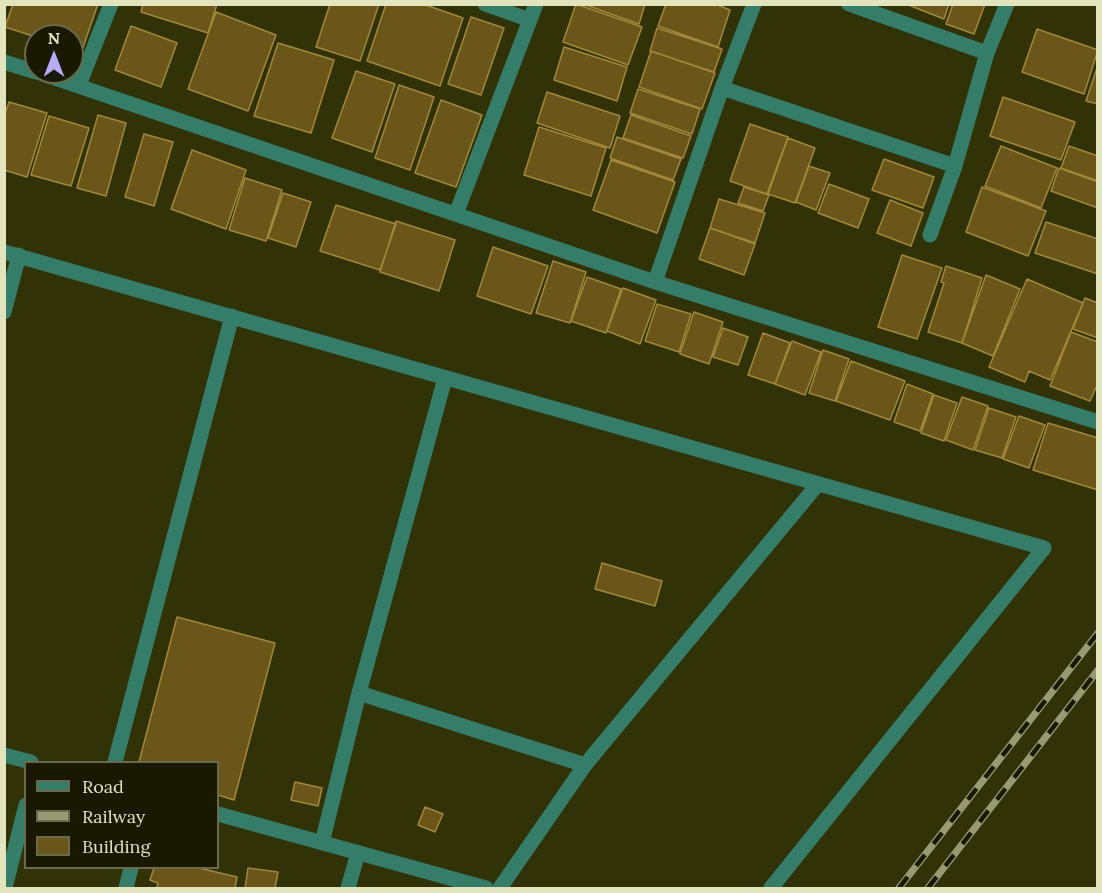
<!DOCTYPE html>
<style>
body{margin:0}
#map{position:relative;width:1102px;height:893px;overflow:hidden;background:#313206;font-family:Lora,serif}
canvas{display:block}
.frame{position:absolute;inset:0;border:6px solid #e1e4bd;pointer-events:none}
.legend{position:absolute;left:24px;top:761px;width:195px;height:108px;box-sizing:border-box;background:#191900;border:2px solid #696a4c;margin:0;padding:8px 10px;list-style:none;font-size:18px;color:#e1e4bd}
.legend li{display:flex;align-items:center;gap:12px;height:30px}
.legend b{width:30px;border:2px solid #696a4c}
.north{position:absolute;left:24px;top:24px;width:60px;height:60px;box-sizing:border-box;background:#191900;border:2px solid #696a4c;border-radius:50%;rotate:0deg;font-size:16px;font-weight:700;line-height:24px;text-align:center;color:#e1e4bd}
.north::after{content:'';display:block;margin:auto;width:21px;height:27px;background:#b7abf7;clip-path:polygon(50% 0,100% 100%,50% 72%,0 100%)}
</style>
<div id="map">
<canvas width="1102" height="893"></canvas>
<div class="frame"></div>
<ul class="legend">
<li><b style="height:8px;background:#347e69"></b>Road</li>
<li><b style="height:8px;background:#989a71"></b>Railway</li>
<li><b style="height:16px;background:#695618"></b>Building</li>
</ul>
<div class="north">N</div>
</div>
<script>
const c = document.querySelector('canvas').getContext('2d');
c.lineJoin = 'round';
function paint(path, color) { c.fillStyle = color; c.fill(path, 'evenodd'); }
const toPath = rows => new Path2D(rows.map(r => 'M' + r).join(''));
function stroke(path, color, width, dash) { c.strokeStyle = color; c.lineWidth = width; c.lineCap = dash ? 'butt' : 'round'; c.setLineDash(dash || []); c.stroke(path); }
const building = toPath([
 [13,4,98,4,81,53,72,50,72,36,36,37,5,27,13,4],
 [143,4,217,4,208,33,141,12,143,4],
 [330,4,379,4,360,61,316,47,330,4],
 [386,4,423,4,463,18,440,86,367,61,386,4],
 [576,4,642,27,628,65,563,42,576,4],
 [583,4,645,4,639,24,583,4],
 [666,4,715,4,730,10,718,47,658,26,666,4],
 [906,4,949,4,944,19,906,4],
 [953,4,985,4,974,34,946,24,953,4],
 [216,12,276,35,248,111,188,89,216,12],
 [471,17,504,28,481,95,448,84,471,17],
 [131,26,177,43,161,87,115,70,131,26],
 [657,28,722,49,714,72,650,51,657,28],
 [1037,29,1098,50,1084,94,1022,72,1037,29],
 [278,43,334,60,311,133,254,116,278,43],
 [564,47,627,67,617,101,554,80,564,47],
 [651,51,715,73,702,109,639,87,651,51],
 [1098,65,1098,104,1086,101,1098,65],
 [356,71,395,84,372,152,332,138,356,71],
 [399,85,434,97,410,170,375,158,399,85],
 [638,89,700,109,692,134,630,113,638,89],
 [547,92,620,116,610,148,537,123,547,92],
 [1003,97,1075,122,1061,160,990,136,1003,97],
 [441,100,482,115,456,187,415,173,441,100],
 [9,102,47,113,27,177,4,170,4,117,9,102],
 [98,115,126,123,106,196,77,188,98,115],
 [631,115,691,136,683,158,623,138,631,115],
 [49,116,89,128,71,186,31,175,49,116],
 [750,124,788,137,767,194,730,181,750,124],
 [539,127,606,148,591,196,524,175,539,127],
 [144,134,173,142,154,206,125,197,144,134],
 [617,137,681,159,673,180,610,158,617,137],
 [788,138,815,148,795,203,768,194,788,138],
 [1001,146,1057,168,1041,208,985,186,1001,146],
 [1069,146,1098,156,1098,181,1061,168,1069,146],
 [192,150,246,170,226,229,171,209,192,150],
 [884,159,934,177,923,208,872,190,884,159],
 [611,160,675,182,657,233,593,210,611,160],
 [809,166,830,173,816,210,796,202,809,166],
 [1059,168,1098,182,1098,208,1051,191,1059,168],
 [245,178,282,190,266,241,229,230,245,178],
 [829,184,869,199,858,228,818,213,829,184],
 [744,187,769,195,763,211,738,203,744,187],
 [982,187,1046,211,1028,256,966,232,982,187],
 [283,193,311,202,296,247,268,238,283,193],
 [719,199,765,213,755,243,710,228,719,199],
 [890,200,923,213,911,246,877,233,890,200],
 [336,205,396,224,380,270,320,251,336,205],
 [396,221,455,240,439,291,380,272,396,221],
 [1046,222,1098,239,1098,274,1035,253,1046,222],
 [710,228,755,244,744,275,699,259,710,228],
 [493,247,548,266,531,314,477,296,493,247],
 [902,255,942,268,917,339,878,327,902,255],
 [553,261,586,272,570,323,536,313,553,261],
 [946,266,982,278,962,343,928,332,944,283,941,282,946,266],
 [986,275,1020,289,993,356,962,343,986,275],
 [587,277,621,289,606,333,571,321,587,277],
 [1027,279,1083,303,1050,380,1029,371,1025,382,989,367,1027,279],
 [623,288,656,300,640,344,607,331,623,288],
 [1085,298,1098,303,1098,338,1073,329,1085,298],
 [657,304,691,314,679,352,645,341,657,304],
 [694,312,723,322,709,364,680,354,694,312],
 [723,328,748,337,738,365,713,357,723,328],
 [1071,332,1098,342,1098,383,1090,401,1050,386,1071,332],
 [763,333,790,343,775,384,748,375,763,333],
 [792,341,821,352,805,395,775,384,792,341],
 [823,350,849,359,835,401,809,393,823,350],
 [851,361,905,381,890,420,836,401,851,361],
 [907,384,933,394,920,431,894,422,907,384],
 [934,395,957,403,944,441,921,433,934,395],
 [962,397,988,406,973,450,946,440,962,397],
 [989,408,1016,417,1002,458,975,450,989,408],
 [1019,416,1045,425,1029,468,1003,459,1019,416],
 [1048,423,1098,438,1098,490,1033,470,1048,423],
 [602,563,662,581,655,606,595,589,602,563],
 [177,617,275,643,234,800,218,795,218,762,139,762,177,617],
 [295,782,322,788,318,806,291,800,295,782],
 [425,807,443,814,435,832,418,825,425,807],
 [154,868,199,868,237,877,235,888,157,888,158,883,150,880,154,868],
 [248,868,278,872,275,888,245,888,248,868]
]);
paint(building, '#695618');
stroke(building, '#a28839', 1.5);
stroke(toPath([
 [485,4,530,20],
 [849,4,987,53],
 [4,62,36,72],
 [37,72,655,282,1098,422],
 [79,85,111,4],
 [722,88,955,166,987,53,1007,4],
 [456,214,536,4],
 [930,235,955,166],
 [4,252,1044,548,771,888],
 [655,282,722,88,754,4],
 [4,312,19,255],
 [359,693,585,765],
 [4,755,31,762],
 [115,762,232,316],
 [218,814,486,888],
 [322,843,359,693,445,378],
 [5,888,26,805],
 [126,888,131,868],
 [348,888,358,853],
 [500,888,585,765,818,484]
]), '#347e69', 15);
const rail = toPath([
 [899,888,1098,633],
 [928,888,1098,670]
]);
stroke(rail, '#989a71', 7);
stroke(rail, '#191900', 4.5, [14]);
</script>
